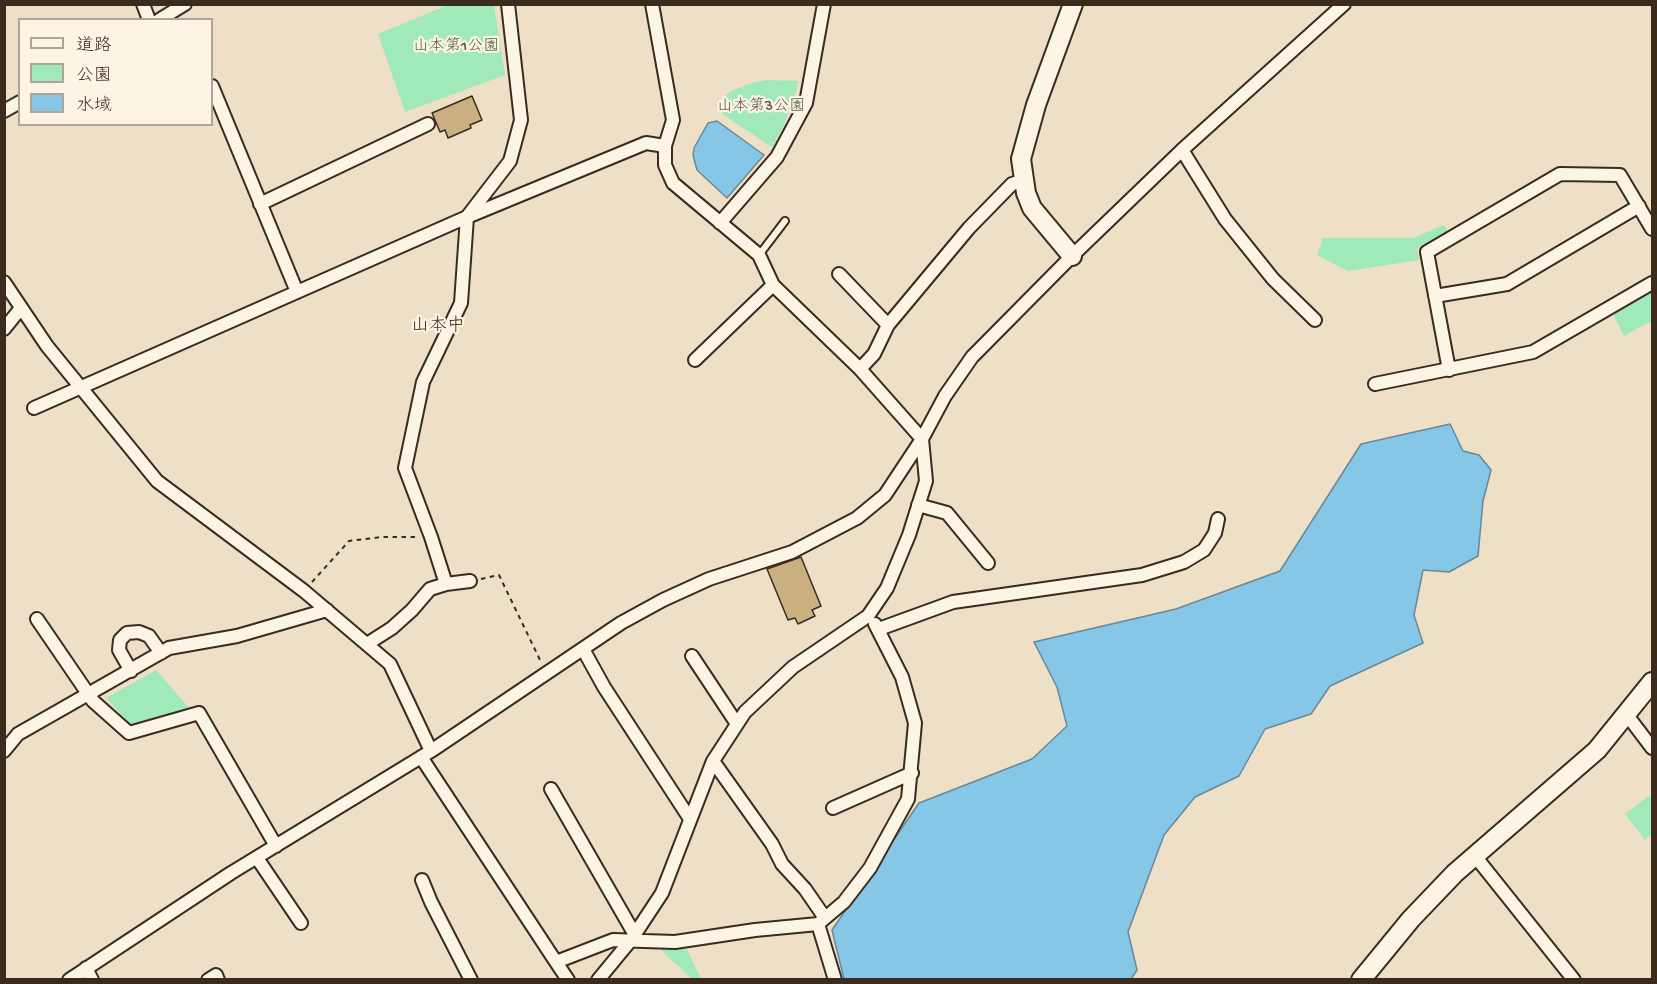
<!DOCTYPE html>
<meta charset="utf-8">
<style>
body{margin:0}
#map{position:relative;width:1657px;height:984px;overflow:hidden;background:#ede0c7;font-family:"Gochi Hand","Klee One",sans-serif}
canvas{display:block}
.frame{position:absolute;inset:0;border:6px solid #3b2a1e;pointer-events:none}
.legend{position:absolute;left:18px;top:18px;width:195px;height:108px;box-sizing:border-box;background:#fcf5e5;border:2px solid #afa495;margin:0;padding:8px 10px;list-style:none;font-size:18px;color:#3b2a1e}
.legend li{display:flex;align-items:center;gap:12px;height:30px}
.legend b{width:30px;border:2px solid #afa495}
</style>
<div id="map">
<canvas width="1657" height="984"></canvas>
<div class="frame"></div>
<ul class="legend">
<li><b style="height:8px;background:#fcf5e5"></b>道路</li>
<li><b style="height:16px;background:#a0e9b8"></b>公園</li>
<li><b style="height:16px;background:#86c7e7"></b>水域</li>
</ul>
</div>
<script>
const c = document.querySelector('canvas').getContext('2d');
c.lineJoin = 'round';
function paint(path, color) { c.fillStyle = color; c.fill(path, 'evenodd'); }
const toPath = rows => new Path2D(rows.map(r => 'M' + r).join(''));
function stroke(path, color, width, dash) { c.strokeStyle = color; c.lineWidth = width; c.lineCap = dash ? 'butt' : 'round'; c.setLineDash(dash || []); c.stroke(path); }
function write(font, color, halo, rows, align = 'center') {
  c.font = font + ' "Gochi Hand","Klee One",sans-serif'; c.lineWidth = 4.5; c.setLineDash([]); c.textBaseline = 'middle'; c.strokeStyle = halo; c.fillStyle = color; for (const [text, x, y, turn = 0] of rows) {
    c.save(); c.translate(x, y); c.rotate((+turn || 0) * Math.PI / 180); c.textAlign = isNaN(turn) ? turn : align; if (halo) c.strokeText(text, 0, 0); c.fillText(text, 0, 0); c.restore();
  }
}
paint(toPath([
 [448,5,494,5,505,75,405,112,378,34],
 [768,80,799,81,784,125,772,147,722,114,720,106,725,96,733,90,755,82],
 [1444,225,1448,232,1417,249,1419,260,1348,271,1317,255,1323,238,1413,238],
 [1652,291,1652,322,1647,323,1624,336,1613,314],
 [156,670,190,709,139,726,131,725,106,698],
 [1649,796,1652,800,1652,834,1645,840,1625,814],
 [660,949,687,949,701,979,692,979]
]), '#a0e9b8');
const water = toPath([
 [717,121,764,155,727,198,697,170,693,155,694,148,708,123,717,121],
 [1450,424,1463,451,1479,455,1491,470,1483,501,1478,556,1449,572,1423,570,1414,615,1423,643,1330,686,1311,714,1265,729,1239,776,1195,797,1164,835,1128,932,1137,970,1131,979,844,979,832,930,919,803,1032,759,1067,726,1057,687,1034,642,1176,609,1280,571,1361,444,1450,424]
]);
paint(water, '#86c7e7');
stroke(water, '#688897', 1.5);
const building = toPath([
 [472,96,482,120,470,125,471,128,448,138,445,130,440,132,432,113,472,96],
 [801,557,821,606,812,610,815,616,798,624,795,618,788,620,767,569,801,557]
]);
paint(building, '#caaf80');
stroke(building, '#3b2a1e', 1.5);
const lane = toPath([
 [759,255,785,221]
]);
const street = toPath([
 [143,4,149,20],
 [159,20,185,4],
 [212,86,297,292],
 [4,111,20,102],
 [1182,150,1225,219,1273,279,1315,320],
 [260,204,428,124],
 [720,223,777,157,806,103,824,4],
 [839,274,888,325],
 [4,282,47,346,157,481,304,591,390,664,431,751],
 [1435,296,1507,284,1639,206],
 [4,329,21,308],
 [695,360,773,285],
 [860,369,874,354,888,325,969,228,1012,184,1024,180],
 [1449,370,1427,252,1560,174,1620,175,1652,229],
 [1375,384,1533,352,1652,283],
 [34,408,467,217,646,143,665,146],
 [918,505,947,513,988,563],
 [446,584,431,537,405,468,423,382,461,303,467,217,510,161,521,120,508,4],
 [37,619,93,701,129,733,199,713,276,846],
 [879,629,953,602,1142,575,1184,562,1204,550,1215,533,1218,519],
 [367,644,392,628,412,610,430,589,446,584,470,581],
 [583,649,604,687,690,819],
 [692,656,737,724],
 [131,671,119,650,120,640,127,633,139,632,149,636,161,653],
 [1627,715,1652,748],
 [4,751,18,734,169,648,237,636,327,610],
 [421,757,556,962,613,940,675,942,755,930,818,924,835,980],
 [713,761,772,844,782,864,805,889,825,918],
 [551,789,635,935],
 [833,808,912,773],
 [1475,856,1574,980],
 [257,858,301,923],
 [422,880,431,902,471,980],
 [818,924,844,902,870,868,908,799,915,723,902,677,875,624],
 [556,962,568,980],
 [86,968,92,980],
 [69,980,231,873,431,751,621,623,663,600,709,579,792,552,857,518,885,495,922,439,945,396,972,357,1072,256,1182,150,1344,4],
 [208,980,216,975,218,980],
 [598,980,631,940,662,893,713,761,745,712,793,667,868,616,887,588,909,535,926,481,922,439,860,369,773,285,759,255,673,183,665,165,665,146,673,120,652,4]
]);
const secondary = toPath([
 [1072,256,1032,208,1026,193,1021,159,1036,105,1073,4],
 [1361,980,1411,919,1455,873,1597,750,1652,682]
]);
stroke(lane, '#3b2a1e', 10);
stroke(street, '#3b2a1e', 16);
stroke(secondary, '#3b2a1e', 22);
stroke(toPath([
 [481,579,499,575,541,662],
 [312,582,349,541,382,537,418,537]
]), '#3b2a1e', 2, [4.5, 4.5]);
stroke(lane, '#fcf5e5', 6);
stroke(street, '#fcf5e5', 12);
stroke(secondary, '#fcf5e5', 18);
write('16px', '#545a44', '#fcf5e5', [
 ["山本第1公園",456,48],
 ["山本第3公園",761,108]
]);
write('18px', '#3b2a1e', '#fcf5e5', [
 ["山本中",438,327]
]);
</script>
